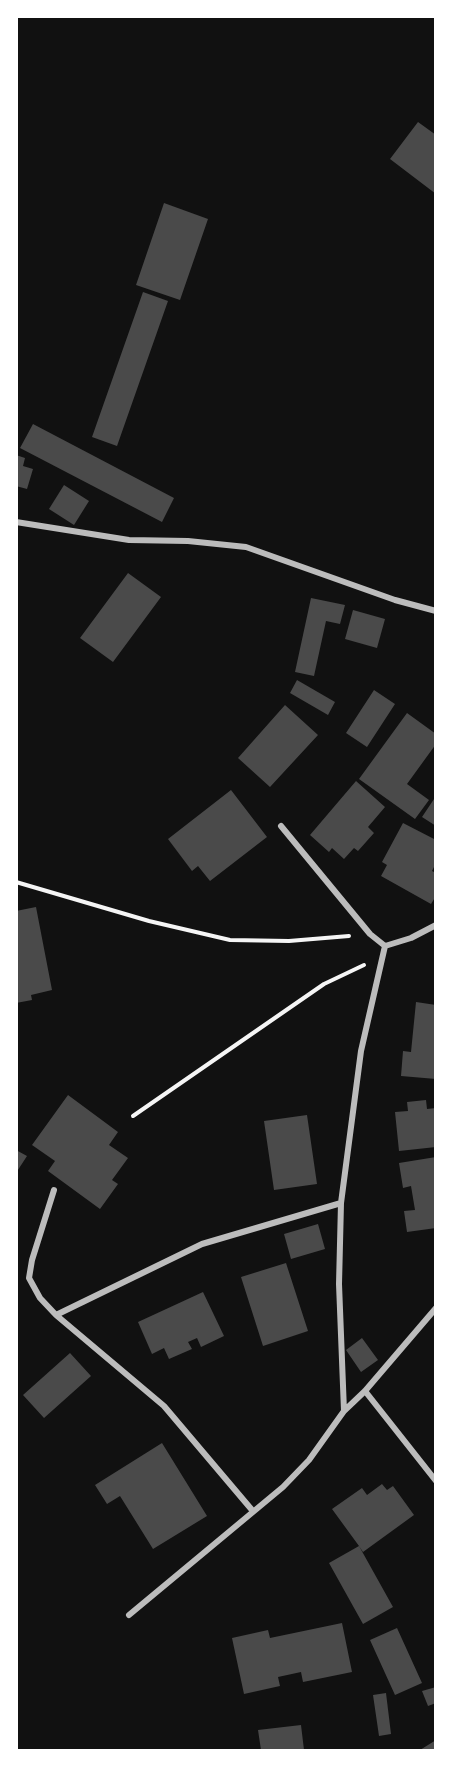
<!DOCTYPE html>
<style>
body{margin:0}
#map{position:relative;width:452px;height:1767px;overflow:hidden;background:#111;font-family:"IBM Plex Sans",sans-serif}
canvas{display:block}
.frame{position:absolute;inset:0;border:18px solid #fff;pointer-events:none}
</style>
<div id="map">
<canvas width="452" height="1767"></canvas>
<div class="frame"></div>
</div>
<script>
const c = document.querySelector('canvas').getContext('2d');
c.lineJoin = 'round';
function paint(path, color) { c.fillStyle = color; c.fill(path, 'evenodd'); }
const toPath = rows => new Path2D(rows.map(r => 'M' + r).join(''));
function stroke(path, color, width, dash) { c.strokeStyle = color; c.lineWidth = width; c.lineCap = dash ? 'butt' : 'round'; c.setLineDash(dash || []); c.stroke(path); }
paint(toPath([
 [418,122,436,135,436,194,390,159],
 [164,203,208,219,180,300,136,285],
 [143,292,168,301,117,446,92,437],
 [33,424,174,498,162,522,20,448],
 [16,455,25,458,23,466,33,469,27,489,16,486],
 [64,485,89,501,74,525,49,509],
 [128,573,161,597,113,662,80,638],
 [311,598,345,605,340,624,326,621,314,676,295,672],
 [353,610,385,619,377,648,345,639],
 [297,680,335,702,328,715,290,693],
 [374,690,395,704,367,747,346,733],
 [285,705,318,735,270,787,238,758],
 [407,713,436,734,436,744,407,784,429,800,415,819,359,779],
 [356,781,385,807,368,827,374,833,358,851,354,848,344,859,332,848,329,852,310,835],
 [231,790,267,837,210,881,198,866,192,871,168,839],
 [436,796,436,826,422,817],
 [403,823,436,840,436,863,432,871,436,873,436,896,431,904,381,876,387,865,382,862],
 [36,907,52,990,31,995,32,1000,16,1003,16,911],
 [416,1002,436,1005,436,1079,401,1076,403,1051,411,1052],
 [68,1095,118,1132,109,1145,128,1158,112,1180,118,1184,100,1209,48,1171,55,1161,32,1145],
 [426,1100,427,1109,436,1108,436,1147,399,1151,395,1112,408,1111,407,1102],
 [307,1115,317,1184,274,1190,264,1121],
 [16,1150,27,1156,16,1173],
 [436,1157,436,1228,407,1232,404,1211,415,1210,411,1186,403,1188,399,1163],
 [318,1224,325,1249,291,1259,284,1234],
 [286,1263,308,1331,263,1346,241,1277],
 [203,1292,224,1336,201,1347,197,1338,188,1342,192,1349,169,1359,164,1348,152,1354,138,1322],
 [362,1338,378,1360,361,1372,346,1350],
 [70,1353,91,1376,44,1418,23,1395],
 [162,1443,207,1516,153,1549,120,1496,107,1504,95,1485],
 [382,1484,387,1490,393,1486,414,1515,363,1552,359,1546,393,1607,363,1624,329,1563,359,1546,332,1509,362,1488,367,1495],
 [342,1623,352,1672,303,1682,301,1672,278,1677,280,1686,244,1694,232,1638,268,1630,270,1638],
 [397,1628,422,1683,395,1695,370,1640],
 [436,1687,436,1703,428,1706,422,1691],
 [386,1693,391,1734,379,1736,373,1695],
 [301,1725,304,1750,261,1750,258,1730],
 [436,1740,436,1750,420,1750]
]), '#4a4a4a');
stroke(toPath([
 [16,882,149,921,230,940,289,941,349,936],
 [133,1116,324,984,364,965]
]), '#f5f5f5', 4);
stroke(toPath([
 [16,522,129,540,188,541,246,547,395,600,436,611],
 [281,826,370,934,385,946,411,938,436,925],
 [54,1190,32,1260,29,1278,40,1298,56,1315,164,1406,252,1510],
 [56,1315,202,1244,341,1203],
 [365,1391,436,1481],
 [344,1411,365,1391,436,1308],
 [129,1615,283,1487,309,1460,344,1411,339,1284,341,1203,361,1051,385,946]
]), '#bcbcbc', 6);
</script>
